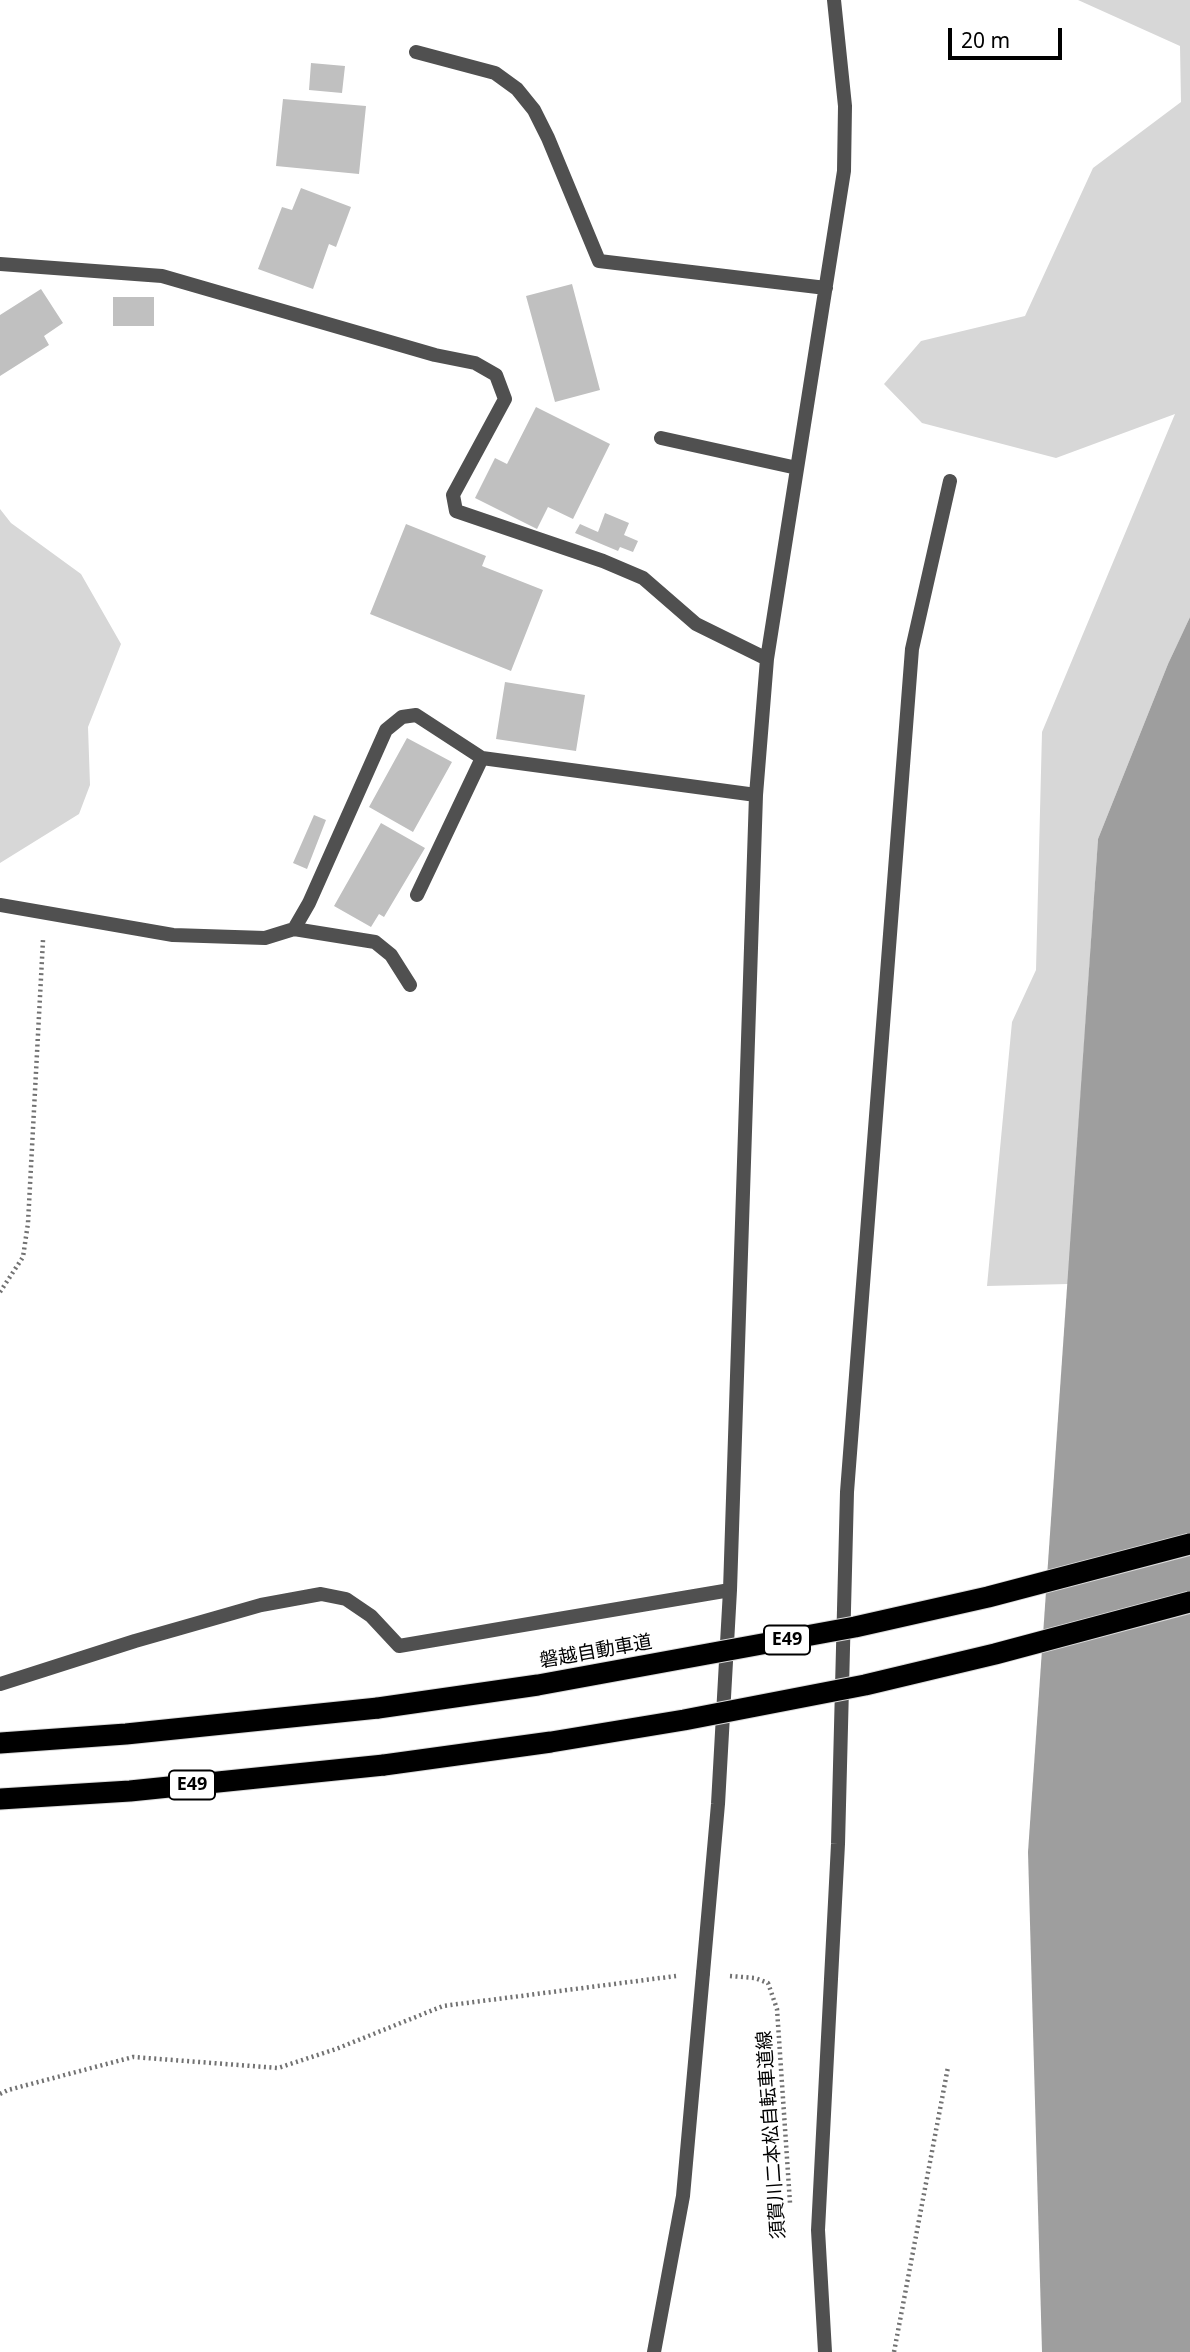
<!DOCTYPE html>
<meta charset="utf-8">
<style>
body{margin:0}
#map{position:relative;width:1190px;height:2352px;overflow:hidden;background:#fff;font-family:"Noto Sans",sans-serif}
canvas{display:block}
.scale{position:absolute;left:948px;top:28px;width:114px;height:32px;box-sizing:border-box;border:4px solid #000;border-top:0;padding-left:9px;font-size:21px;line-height:24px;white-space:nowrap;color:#000;-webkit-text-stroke:5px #fff;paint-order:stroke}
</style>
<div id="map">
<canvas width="1190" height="2352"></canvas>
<div class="scale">20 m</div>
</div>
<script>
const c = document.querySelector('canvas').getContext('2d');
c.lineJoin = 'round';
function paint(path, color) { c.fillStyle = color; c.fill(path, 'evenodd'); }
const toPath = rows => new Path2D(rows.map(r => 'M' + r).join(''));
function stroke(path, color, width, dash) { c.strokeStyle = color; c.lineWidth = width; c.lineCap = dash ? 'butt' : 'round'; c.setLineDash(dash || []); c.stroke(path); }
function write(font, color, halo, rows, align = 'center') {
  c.font = font + ' "Noto Sans","Noto Sans JP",sans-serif'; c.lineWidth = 6; c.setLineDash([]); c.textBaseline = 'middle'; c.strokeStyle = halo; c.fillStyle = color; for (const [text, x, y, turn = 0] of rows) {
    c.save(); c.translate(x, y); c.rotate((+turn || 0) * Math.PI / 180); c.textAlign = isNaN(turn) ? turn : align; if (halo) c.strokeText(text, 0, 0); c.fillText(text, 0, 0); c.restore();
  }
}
paint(toPath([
 [1078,0,1190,0,1190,617,1168,664,1098,839,1068,1284,987,1286,1012,1022,1036,970,1042,732,1175,414,1056,458,922,423,884,384,921,341,1025,316,1093,168,1181,102,1180,46],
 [0,509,11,523,81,574,121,644,88,727,90,785,79,814,0,863]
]), '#d7d7d7');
paint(toPath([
 [1190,617,1190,2352,1042,2352,1028,1852,1098,839,1168,664]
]), '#9e9e9e');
paint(toPath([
 [311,63,345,66,342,93,309,90],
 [283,99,366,106,359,174,276,166],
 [301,188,351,207,336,247,329,244,313,289,258,269,282,207,292,210],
 [572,284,600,390,555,402,526,296],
 [41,289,63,323,44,336,49,345,0,376,0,315],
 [113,297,154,297,154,326,113,326],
 [536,407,610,444,573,519,548,507,537,529,475,498,495,458,507,464],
 [605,513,629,523,624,535,638,541,633,552,620,547,618,551,575,533,580,524,598,532],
 [406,524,486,556,482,566,543,590,511,671,370,614],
 [505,682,585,695,576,751,496,739],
 [407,738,452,762,413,832,369,807],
 [314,815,326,820,307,869,293,863],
 [381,823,425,848,384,917,379,914,371,927,334,906]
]), '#c0c0c0');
const motorway = toPath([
 [0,1743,126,1734,378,1708],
 [0,1799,130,1791,384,1765]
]);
stroke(motorway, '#dbdbdb', 23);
stroke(toPath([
 [0,1292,23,1257,28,1223,43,940],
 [730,1976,755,1978,768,1983,777,2009,790,2203],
 [0,2094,8,2090,133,2057,278,2068,336,2049,443,2006,676,1976],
 [894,2352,948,2067]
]), '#727272', 4.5, [2, 3.5]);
stroke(toPath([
 [416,52,495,73,517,89,534,110,548,138,599,261,826,288],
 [0,264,162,276,435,355,475,363,496,375,505,399,453,495,456,511,603,561,643,578,696,624,767,659],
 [661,438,797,468],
 [417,895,482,758],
 [0,905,173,935,265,938,294,929,309,903,386,730,402,717,416,715,482,758,756,795],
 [294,929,375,942,391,955,410,985],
 [0,1684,135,1641,261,1605,321,1594,346,1599,371,1616,399,1646,730,1590],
 [703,1973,718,1804,730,1590,756,795,767,659,844,171,845,106,834,0],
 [825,2352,818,2230,838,1844,847,1492,912,649,950,481]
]), '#505050', 14);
stroke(toPath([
 [654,2352,683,2196,703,1973]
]), '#505050', 14);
stroke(motorway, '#000', 21);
const motorwayBridge = toPath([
 [378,1708,538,1685,855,1627,988,1597,1190,1544],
 [384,1765,551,1742,684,1720,865,1685,995,1654,1190,1602]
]);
stroke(motorwayBridge, '#dbdbdb', 23, []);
stroke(motorwayBridge, '#000', 21);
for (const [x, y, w] of [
 [787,1640,46],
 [192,1785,46]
]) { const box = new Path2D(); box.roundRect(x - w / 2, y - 14.5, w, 29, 5); c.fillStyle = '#fff'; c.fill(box); stroke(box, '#000', 2); }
write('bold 18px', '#000', null, [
 ["E49",787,1640],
 ["E49",192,1785]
]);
write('19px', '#000', '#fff', [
 ["磐越自動車道",596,1652,-10],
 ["須賀川二本松自転車道線",772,2135,-94]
]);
</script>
